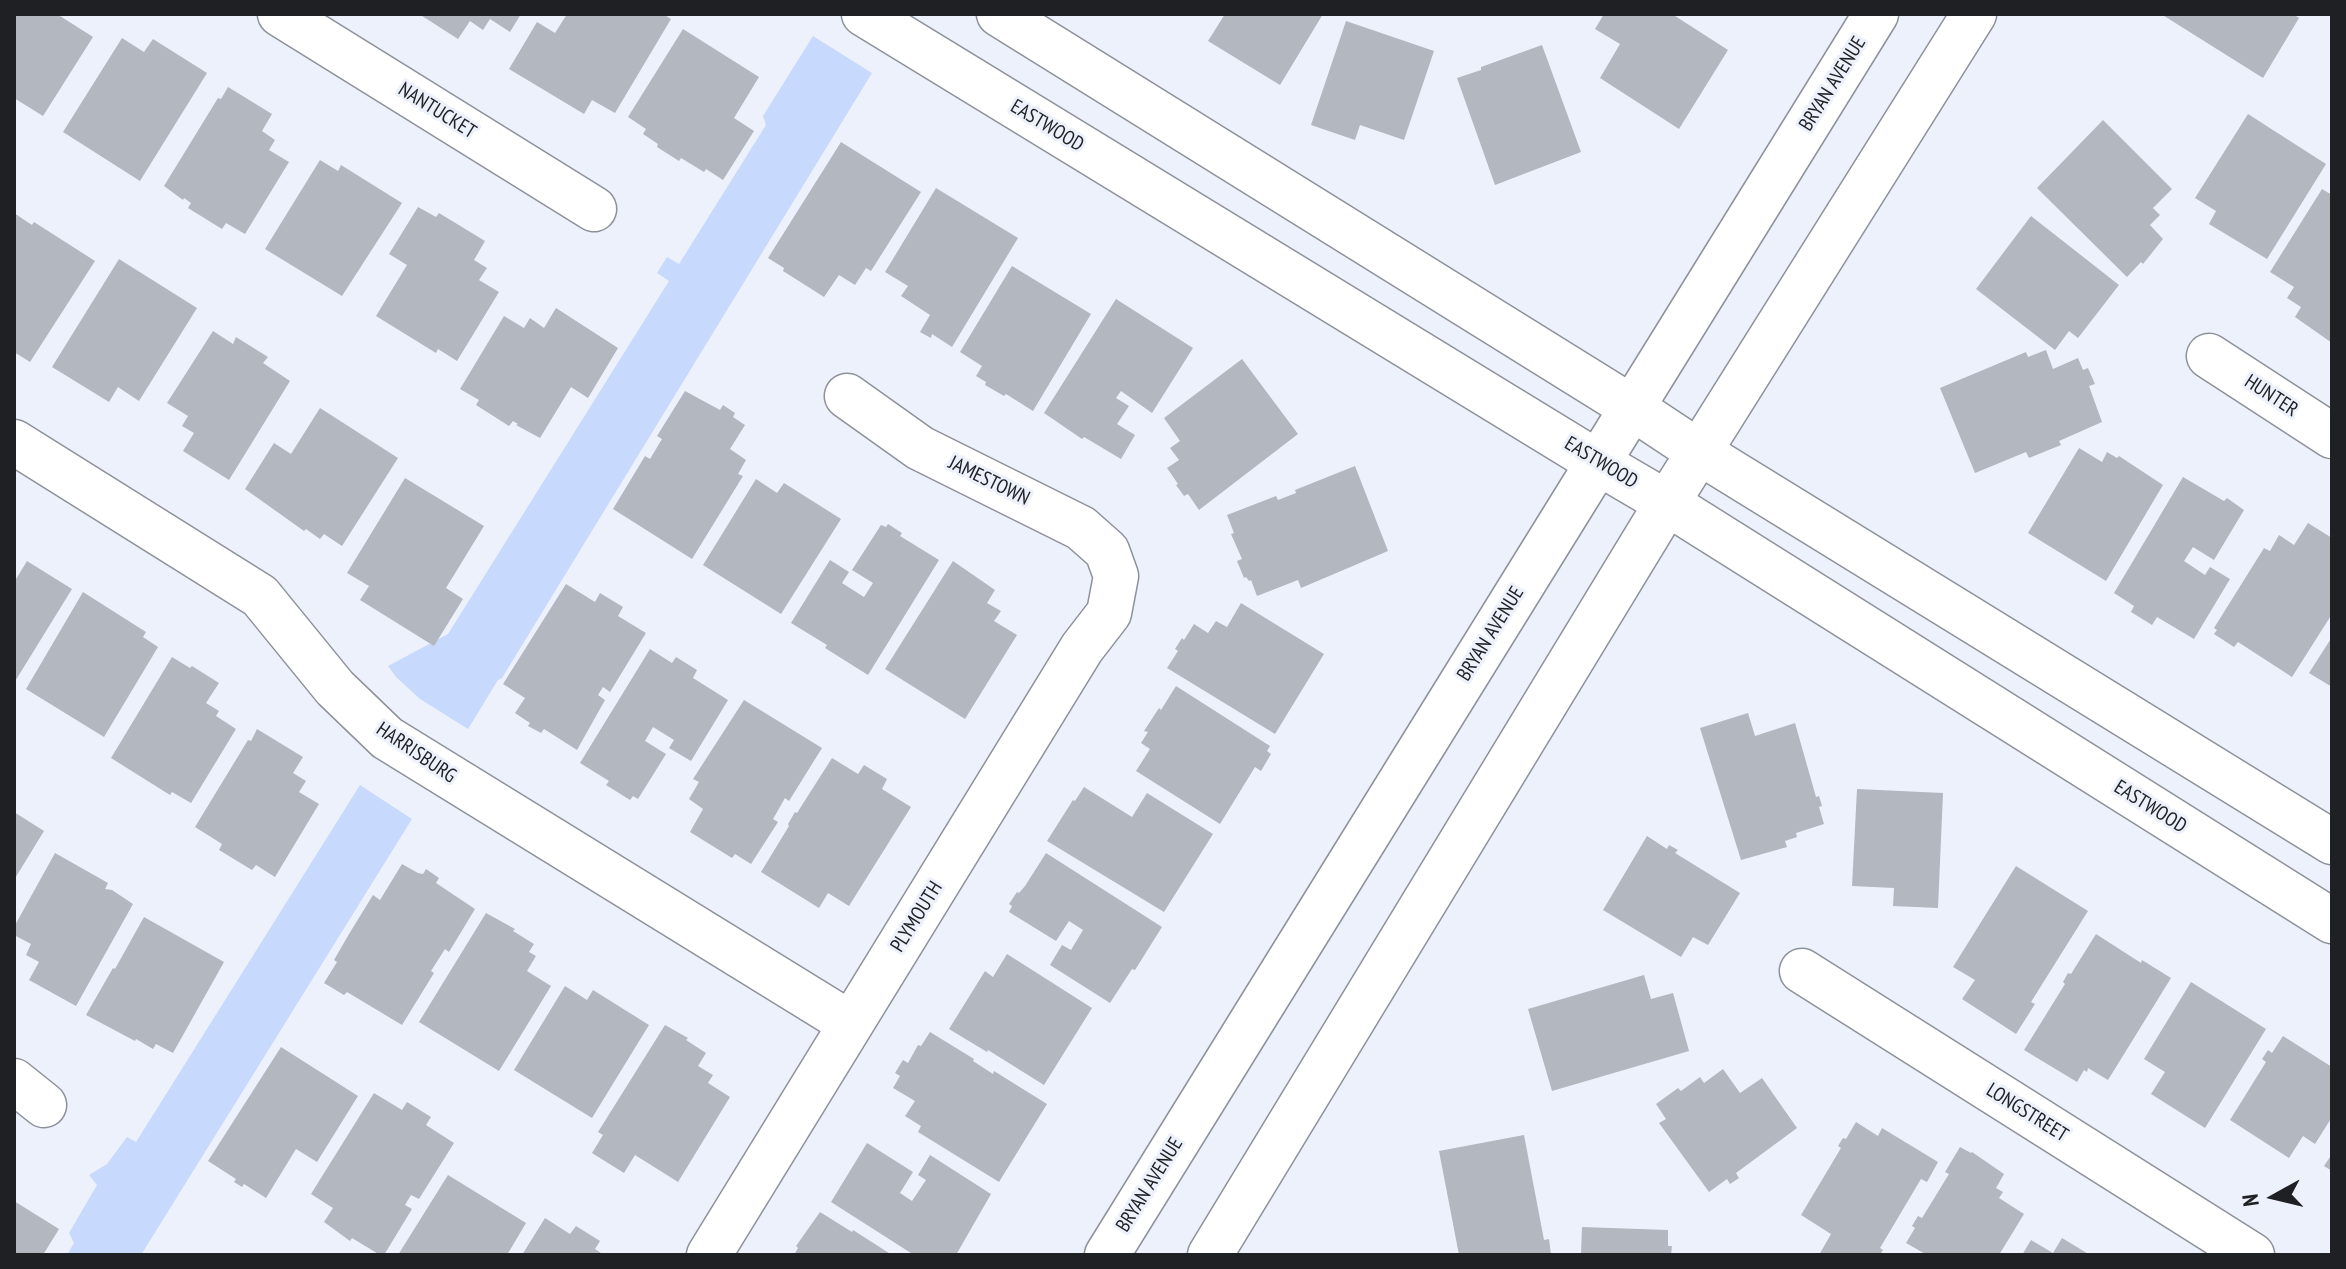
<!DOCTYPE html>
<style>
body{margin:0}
#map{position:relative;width:2346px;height:1269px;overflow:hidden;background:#edf1fb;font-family:"PT Sans Narrow",sans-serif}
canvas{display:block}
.frame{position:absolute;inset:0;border:16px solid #1f2024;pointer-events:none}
.north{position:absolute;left:2234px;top:1157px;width:80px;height:80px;-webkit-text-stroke:6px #edf1fb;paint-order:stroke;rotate:262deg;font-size:22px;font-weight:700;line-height:32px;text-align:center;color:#1f2024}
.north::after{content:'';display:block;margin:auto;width:28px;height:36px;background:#1f2024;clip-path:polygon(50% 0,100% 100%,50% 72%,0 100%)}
</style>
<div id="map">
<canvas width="2346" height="1269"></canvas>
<div class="frame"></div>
<div class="north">N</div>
</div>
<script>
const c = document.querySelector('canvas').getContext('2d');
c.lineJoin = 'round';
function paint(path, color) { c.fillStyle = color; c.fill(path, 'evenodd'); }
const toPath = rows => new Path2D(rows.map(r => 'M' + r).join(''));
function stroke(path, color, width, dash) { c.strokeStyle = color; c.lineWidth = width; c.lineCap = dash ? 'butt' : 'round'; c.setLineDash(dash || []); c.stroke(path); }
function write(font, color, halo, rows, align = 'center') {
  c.font = font + ' "PT Sans Narrow",sans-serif'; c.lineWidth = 6; c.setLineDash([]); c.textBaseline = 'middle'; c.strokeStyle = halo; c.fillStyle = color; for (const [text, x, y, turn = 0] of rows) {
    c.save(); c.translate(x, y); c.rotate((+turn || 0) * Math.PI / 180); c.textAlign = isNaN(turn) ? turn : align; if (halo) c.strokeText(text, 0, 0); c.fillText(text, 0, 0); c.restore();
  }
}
paint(toPath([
 [813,36,872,73,502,678,498,680,468,729,420,699,396,677,388,666,448,634,669,281,657,273,667,257,679,264,766,125,763,116],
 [360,785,412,819,141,1255,67,1255,74,1243,69,1233,97,1185,89,1175,107,1164,127,1137,136,1142]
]), '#c8d9fe');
paint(toPath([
 [14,14,61,14,60,16,93,37,43,116,14,98],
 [419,14,521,14,510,32,490,19,483,30,470,21,458,39],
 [567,14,663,14,671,19,615,113,592,100,584,114,509,69,537,22,555,33],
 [1225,14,1323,14,1280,85,1208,41],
 [1604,14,1672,14,1728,50,1679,129,1600,78,1620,44,1595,29],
 [2161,14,2293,14,2299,18,2263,78],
 [1346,21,1434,51,1404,140,1360,125,1355,140,1311,125],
 [683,29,759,77,734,118,754,131,723,180,706,169,704,172,681,158,679,161,657,147,658,144,643,134,646,129,628,117],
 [122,38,144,52,153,39,207,73,140,181,63,132],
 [1542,45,1581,152,1495,185,1457,78,1481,70,1481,67],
 [228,87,272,114,262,131,275,140,269,150,289,162,245,234,226,223,222,229,188,208,191,203,184,198,183,200,164,186,218,98,221,99],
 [2248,114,2326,164,2267,259,2209,224,2216,211,2195,198],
 [2103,120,2172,189,2153,208,2160,215,2150,225,2163,239,2143,264,2141,262,2127,277,2037,188],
 [841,142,921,192,871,271,866,268,855,285,839,275,824,297,783,271,784,268,768,258],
 [320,160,338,171,341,165,402,203,342,296,265,249],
 [936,188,1018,238,952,347,932,334,931,338,920,332,930,315,901,296,908,286,885,272],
 [2322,189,2332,195,2332,343,2295,317,2301,307,2287,298,2294,287,2270,272],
 [418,207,436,217,439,213,485,241,474,260,487,268,479,280,499,292,457,361,438,349,436,353,376,316,407,265,389,254],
 [14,213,32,225,34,222,95,261,30,362,14,352],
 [2031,216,2119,285,2078,338,2069,331,2055,350,1976,289],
 [119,259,197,308,139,401,118,387,109,402,52,367],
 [1012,266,1091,314,1033,411,1006,394,1004,396,985,385,986,382,976,376,982,366,960,352],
 [1116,299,1193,348,1152,413,1121,391,1116,398,1129,406,1117,424,1135,435,1121,459,1084,437,1082,439,1044,413],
 [556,308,618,348,588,398,571,387,540,438,516,425,518,424,513,421,509,426,476,405,479,400,460,389,504,316,524,328,530,318,544,328],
 [213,331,233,344,236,337,268,357,263,363,290,381,229,480,183,451,194,433,182,426,188,416,167,403],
 [2046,350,2053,369,2078,358,2083,370,2088,368,2095,384,2089,386,2102,422,2059,441,2061,445,2029,458,2026,452,1975,473,1940,388,2026,352,2028,357],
 [1242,359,1298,434,1199,510,1188,494,1184,496,1176,485,1178,484,1167,468,1179,460,1170,448,1180,441,1164,418],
 [685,391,720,410,723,405,735,413,733,417,745,425,730,449,746,460,738,474,743,476,692,559,613,509,645,456,650,459,662,439,657,436],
 [320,408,398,458,342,546,324,534,320,539,306,529,304,531,245,489,274,443,291,454],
 [2079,448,2102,462,2107,452,2117,458,2119,456,2163,485,2106,581,2028,533],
 [1355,466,1388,551,1301,588,1298,580,1257,596,1251,580,1249,581,1246,577,1244,578,1237,561,1242,559,1231,534,1234,533,1227,515,1276,496,1278,500,1296,493,1295,490],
 [2183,477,2224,501,2227,498,2244,510,2214,560,2193,547,2184,561,2205,575,2210,567,2230,579,2194,639,2157,617,2152,625,2131,612,2134,606,2114,593],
 [405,478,484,526,446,588,463,599,434,646,360,600,369,586,347,573],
 [756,479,777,493,784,483,841,519,781,614,703,565],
 [2308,523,2332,538,2332,614,2292,677,2238,642,2234,647,2214,634,2217,630,2214,628,2264,548,2270,551,2279,535,2294,545],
 [888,524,902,533,900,536,939,560,868,675,825,648,827,645,791,623,830,560,849,572,842,583,864,597,873,583,852,570,881,525,886,527],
 [27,561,72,589,14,683,14,578,16,579],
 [953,561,995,590,987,603,1001,611,994,621,1017,635,965,719,885,669],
 [566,584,595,602,600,593,623,607,618,616,646,633,610,692,603,687,598,695,605,700,577,750,544,729,541,733,528,726,530,723,515,713,525,698,503,684],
 [83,592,146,632,143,637,158,647,104,737,26,689],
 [1241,603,1324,654,1275,734,1167,668,1178,651,1175,649,1182,638,1184,640,1194,624,1208,633,1216,621,1227,627],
 [2332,637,2332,687,2309,673],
 [650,649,672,663,676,657,697,670,693,678,728,700,691,761,669,748,674,740,653,727,645,741,666,754,638,799,633,796,630,800,606,785,609,781,580,763],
 [172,657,190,668,192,666,219,683,206,703,219,711,216,716,236,729,191,803,172,792,170,795,111,758],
 [1176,686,1270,746,1267,751,1271,754,1261,771,1255,767,1220,824,1136,771,1150,749,1141,743,1148,732,1144,731,1159,708,1161,710],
 [744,700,822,748,789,801,785,798,773,819,778,822,751,864,735,854,732,858,690,832,703,809,689,799,699,782,693,779],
 [1748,713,1755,736,1795,723,1816,797,1819,796,1822,806,1819,807,1824,824,1796,833,1797,837,1785,841,1787,847,1741,860,1700,728],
 [257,729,303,757,293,773,306,781,299,792,319,804,275,877,256,865,252,870,219,850,222,844,195,827,248,740,251,741],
 [832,758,858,774,864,765,887,779,882,789,911,807,849,906,828,893,819,908,761,872,789,826,788,824,795,812,797,813],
 [1084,787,1132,817,1147,793,1213,834,1164,912,1047,841,1073,800,1075,801],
 [1857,789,1943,793,1938,908,1893,906,1894,888,1852,886],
 [14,812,44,831,14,880],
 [1647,836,1667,849,1669,845,1678,850,1675,853,1740,893,1708,945,1693,937,1681,957,1603,910],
 [55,853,108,883,105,889,112,890,133,904,76,1006,29,980,39,962,26,955,31,944,14,935,14,927],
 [1046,853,1162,927,1135,970,1132,969,1110,1003,1050,965,1062,945,1071,950,1083,930,1069,921,1056,941,1009,912,1012,906,1009,904,1017,892,1019,893,1025,886],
 [402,864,418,873,423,874,426,869,439,878,436,883,475,909,449,952,445,949,431,971,434,973,402,1025,347,992,344,995,324,983,337,962,334,960,349,934,373,895,380,900],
 [2016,866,2088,911,2031,1002,2035,1004,2016,1034,1962,999,1975,980,1953,967],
 [486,913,515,929,513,931,534,944,529,952,536,956,527,971,551,986,499,1071,419,1022],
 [144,917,224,962,173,1053,156,1044,153,1049,136,1039,135,1041,86,1015,113,968,115,969],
 [2096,934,2141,963,2142,960,2171,978,2108,1080,2088,1068,2087,1072,2084,1070,2077,1082,2024,1050,2065,984,2063,982,2068,973,2071,974],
 [1007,954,1092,1008,1044,1085,988,1050,987,1052,949,1029,985,971,993,977],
 [1644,975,1651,999,1673,993,1689,1051,1552,1091,1528,1009],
 [2191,982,2266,1029,2205,1128,2151,1094,2165,1072,2144,1059],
 [565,986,587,1000,593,990,649,1025,592,1118,514,1070],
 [665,1025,688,1038,686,1040,706,1053,698,1066,713,1075,708,1083,730,1097,678,1182,635,1155,624,1173,592,1153,603,1135,598,1132],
 [930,1032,974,1059,973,1061,993,1074,994,1071,1047,1104,999,1182,918,1132,921,1126,905,1116,915,1101,893,1088,900,1076,895,1073,903,1060,908,1063,918,1045,921,1046],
 [2283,1036,2332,1067,2332,1117,2315,1144,2303,1136,2289,1158,2230,1120,2266,1062,2262,1059,2268,1050,2272,1053],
 [281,1047,358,1096,317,1162,296,1149,266,1198,244,1184,242,1187,234,1182,236,1179,208,1161],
 [1723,1069,1740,1093,1762,1078,1797,1128,1736,1173,1739,1178,1730,1184,1727,1179,1709,1192,1659,1123,1666,1119,1656,1104,1678,1088,1681,1091,1700,1077,1704,1083],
 [374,1093,402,1110,407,1102,431,1117,426,1125,454,1143,419,1199,411,1195,405,1205,412,1209,384,1255,380,1255,352,1238,350,1241,324,1222,333,1208,311,1194],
 [1856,1122,1878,1136,1882,1128,1938,1162,1927,1182,1921,1179,1880,1248,1883,1250,1880,1255,1819,1255,1831,1234,1801,1215,1841,1148,1838,1146,1843,1138,1846,1139],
 [1524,1135,1544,1240,1549,1239,1551,1255,1459,1255,1439,1151],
 [867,1143,913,1172,900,1193,912,1201,926,1180,918,1175,930,1155,991,1194,956,1255,914,1255,831,1202],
 [1960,1147,1971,1153,1972,1152,2004,1174,1996,1188,2003,1192,1999,1198,2024,1214,1999,1255,1927,1255,1906,1243,1915,1228,1912,1226,1918,1216,1922,1218,1949,1174,1945,1172],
 [2332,1154,2332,1171,2324,1166],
 [448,1175,526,1223,507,1255,398,1255],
 [14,1201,59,1229,43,1255,14,1255],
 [820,1212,852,1232,853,1230,892,1255,794,1255,798,1248,796,1246],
 [545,1218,570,1234,576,1226,600,1241,595,1249,604,1255,522,1255],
 [1582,1227,1668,1230,1668,1246,1672,1246,1671,1255,1581,1255],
 [2062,1238,2090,1255,2022,1255,2031,1240,2053,1253]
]), '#b2b7c0');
const minor = toPath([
 [280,14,594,209],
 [2209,356,2332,436],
 [14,442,260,596,335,688,387,738,851,1024],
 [1802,971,2252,1255],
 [14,1081,44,1105],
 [709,1255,1082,648,1109,613,1116,576,1107,551,1081,528,920,448,847,396]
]);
const tertiary = toPath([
 [864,14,1597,462,1667,503,2332,921],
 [999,14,1631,407,1699,452,2332,842]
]);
const secondary = toPath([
 [1107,1255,1876,14],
 [1210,1255,1667,503,1974,14]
]);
stroke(minor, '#8d919a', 47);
stroke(tertiary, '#8d919a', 47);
stroke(secondary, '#8d919a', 47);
stroke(minor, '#fff', 44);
stroke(tertiary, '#fff', 44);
stroke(secondary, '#fff', 44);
write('20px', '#1f2024', '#edf1fb', [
 ["BRYAN AVENUE",1833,84,-58],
 ["NANTUCKET",437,111,32],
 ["EASTWOOD",1047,126,31],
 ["HUNTER",2271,396,33],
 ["EASTWOOD",1601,463,31],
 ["JAMESTOWN",989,481,26],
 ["BRYAN AVENUE",1491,634,-58],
 ["HARRISBURG",416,753,34],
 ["EASTWOOD",2150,807,32],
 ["PLYMOUTH",917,917,-58],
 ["LONGSTREET",2027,1113,32],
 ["BRYAN AVENUE",1150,1185,-58]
]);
</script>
